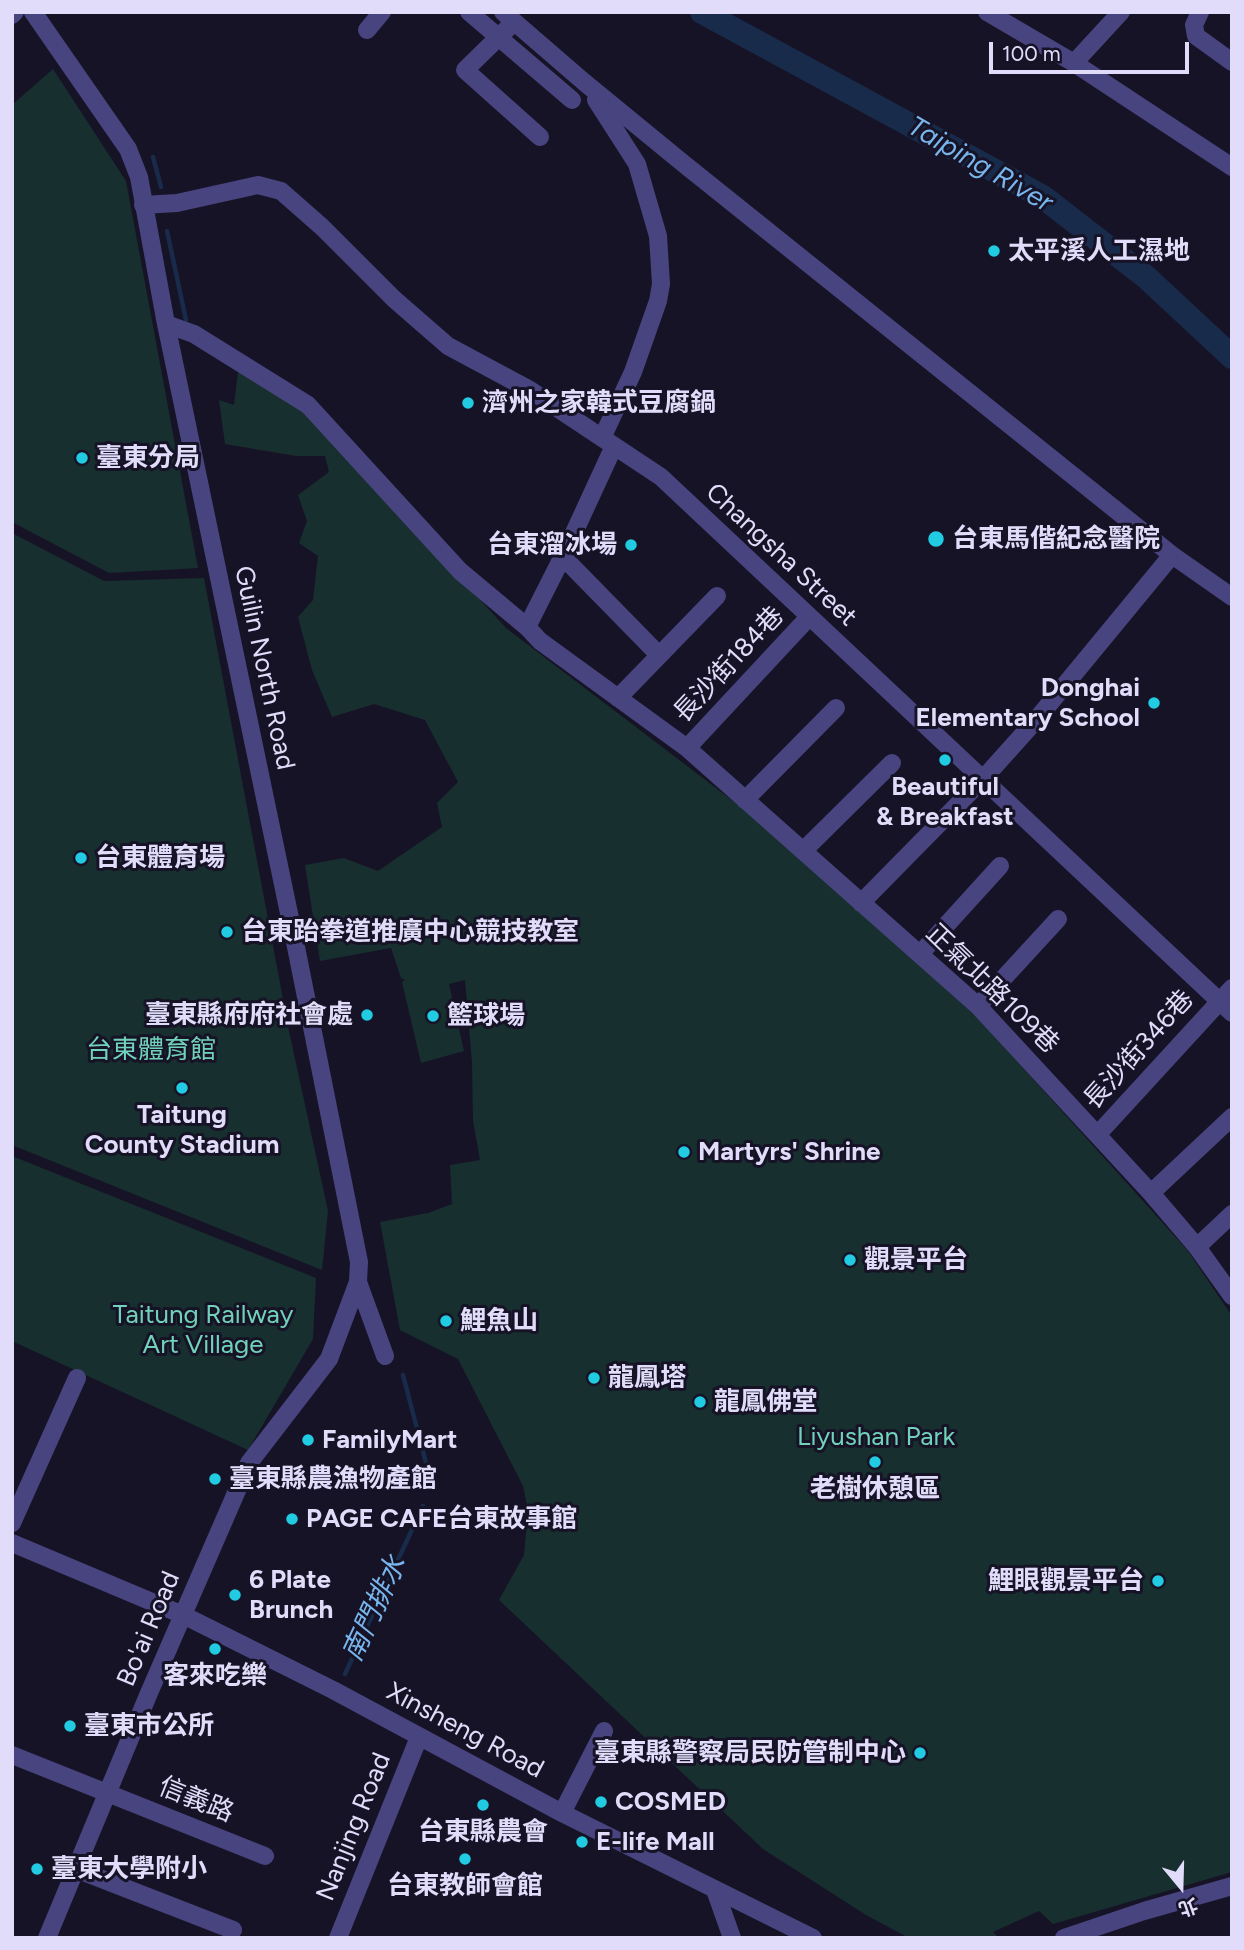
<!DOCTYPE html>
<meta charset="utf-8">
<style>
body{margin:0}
#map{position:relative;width:1244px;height:1950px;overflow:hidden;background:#171326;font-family:Figtree,"Noto Sans TC",sans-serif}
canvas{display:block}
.frame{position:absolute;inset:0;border:14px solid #e0dcfa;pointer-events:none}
.north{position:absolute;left:1146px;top:1852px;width:70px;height:70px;-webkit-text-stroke:5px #171326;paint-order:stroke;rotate:161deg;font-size:19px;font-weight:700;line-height:28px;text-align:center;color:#e0dcfa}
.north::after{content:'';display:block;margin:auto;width:24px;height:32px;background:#e0dcfa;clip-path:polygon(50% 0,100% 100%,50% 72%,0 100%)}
.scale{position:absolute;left:989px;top:42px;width:200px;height:32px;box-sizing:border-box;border:4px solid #e0dcfa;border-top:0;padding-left:9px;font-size:21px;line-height:24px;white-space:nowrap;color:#e0dcfa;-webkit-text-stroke:5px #171326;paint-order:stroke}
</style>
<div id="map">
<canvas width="1244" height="1950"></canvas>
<div class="frame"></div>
<div class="north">北</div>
<div class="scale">100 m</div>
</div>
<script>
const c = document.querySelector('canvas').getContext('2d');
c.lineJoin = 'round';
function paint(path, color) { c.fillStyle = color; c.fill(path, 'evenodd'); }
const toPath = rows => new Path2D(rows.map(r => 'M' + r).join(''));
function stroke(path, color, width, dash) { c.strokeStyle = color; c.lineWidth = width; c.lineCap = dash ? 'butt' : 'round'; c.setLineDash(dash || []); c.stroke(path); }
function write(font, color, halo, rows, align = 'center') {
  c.font = font + ' Figtree,"Noto Sans TC",sans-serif'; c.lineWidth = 6; c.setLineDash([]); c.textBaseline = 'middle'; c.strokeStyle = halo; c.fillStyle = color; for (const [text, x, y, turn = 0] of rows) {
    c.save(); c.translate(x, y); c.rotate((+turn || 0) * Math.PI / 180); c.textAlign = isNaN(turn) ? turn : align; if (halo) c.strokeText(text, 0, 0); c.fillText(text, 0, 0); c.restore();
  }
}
paint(toPath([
 [53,69,126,181,198,568,109,573,12,522,12,105],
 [238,372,288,396,431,546,506,628,754,817,979,1019,1188,1251,1232,1316,1232,1872,1053,1924,1039,1911,993,1932,999,1938,909,1938,866,1915,763,1849,499,1600,524,1555,528,1510,523,1486,458,1359,400,1330,380,1222,428,1213,452,1204,450,1165,480,1160,473,1121,472,1063,465,980,449,984,464,1051,421,1063,402,982,405,980,401,978,391,948,320,961,305,865,344,858,378,871,442,827,437,803,458,782,425,720,374,704,332,717,312,670,298,617,313,600,318,556,299,543,307,521,298,495,329,472,325,456,296,456,225,444,219,400,234,405],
 [12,533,104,581,204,578,289,1031,328,1211,322,1270,12,1145],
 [12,1156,316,1278,313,1339,248,1450,12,1341]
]), '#172f2f');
stroke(toPath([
 [153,157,161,187],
 [167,231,186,320],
 [403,1375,432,1486],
 [345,1674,423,1506]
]), '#182b4a', 4.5);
stroke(toPath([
 [702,12,1043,197,1146,277,1232,357]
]), '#182b4a', 24);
stroke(toPath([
 [33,12,128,149,139,177,166,324,295,942,359,1262,358,1282,329,1359,249,1463,149,1693,47,1938],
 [469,12,572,100],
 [503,12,584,82,684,164,1172,555,1232,597],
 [987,12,1074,63,1232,167],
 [1200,12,1194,25,1196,36,1232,62],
 [12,15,15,12],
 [514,22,465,70,540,137],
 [367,30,382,12],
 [1074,63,1121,12],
 [596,100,637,164,658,236,661,284,658,301,633,372,602,438],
 [143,205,177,203,258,185,281,191,322,227,394,299,448,346,530,390,661,477,1232,1013],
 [166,324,194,334,308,405,460,571,527,627,540,641,687,748,978,1006,1151,1193,1197,1247,1232,1296],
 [563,557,659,655],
 [527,627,567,548,614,446],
 [618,698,717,596],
 [687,748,809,617],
 [745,800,836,708],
 [803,851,892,763],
 [861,903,983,779,1036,720,1172,555],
 [920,954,1000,866],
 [978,1006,1058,919],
 [1098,1134,1232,988],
 [1151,1193,1232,1117],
 [1197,1247,1232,1214],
 [358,1282,385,1356],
 [12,1523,77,1378],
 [12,1543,183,1615,333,1690,562,1813,813,1938],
 [12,1755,265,1856],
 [562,1813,604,1731],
 [76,1869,233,1930],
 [715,1890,732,1938],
 [338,1938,419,1737],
 [1064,1938,1144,1911,1232,1886]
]), '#47447f', 18);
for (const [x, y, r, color] of [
 [994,251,7,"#21cbe2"],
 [468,403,7,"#21cbe2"],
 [82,458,7,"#21cbe2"],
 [936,539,9,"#21cbe2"],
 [631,545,7,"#21cbe2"],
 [1154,703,7,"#21cbe2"],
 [945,760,7,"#21cbe2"],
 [81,858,7,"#21cbe2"],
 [227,932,7,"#21cbe2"],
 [367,1015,7,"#21cbe2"],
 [433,1016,7,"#21cbe2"],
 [182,1088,7,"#21cbe2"],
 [684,1152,7,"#21cbe2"],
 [850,1260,7,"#21cbe2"],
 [446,1321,7,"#21cbe2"],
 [594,1378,7,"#21cbe2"],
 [700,1402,7,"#21cbe2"],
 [308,1440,7,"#21cbe2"],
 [875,1462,7,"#21cbe2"],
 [215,1479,7,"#21cbe2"],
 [292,1519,7,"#21cbe2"],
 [1158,1581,7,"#21cbe2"],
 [235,1595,7,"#21cbe2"],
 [215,1649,7,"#21cbe2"],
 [70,1726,7,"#21cbe2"],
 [920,1753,7,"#21cbe2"],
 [601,1802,7,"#21cbe2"],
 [483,1805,7,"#21cbe2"],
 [582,1842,7,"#21cbe2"],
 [465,1859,7,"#21cbe2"],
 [37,1869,7,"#21cbe2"]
]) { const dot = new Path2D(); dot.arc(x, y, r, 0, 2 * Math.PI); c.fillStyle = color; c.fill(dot); stroke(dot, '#171326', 2.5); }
write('bold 26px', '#e0dcfa', '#171326', [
 ["太平溪人工濕地",1008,251],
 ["濟州之家韓式豆腐鍋",482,403],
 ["臺東分局",96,458],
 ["台東馬偕紀念醫院",952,539],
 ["台東溜冰場",617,545,"right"],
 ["Donghai",1140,688,"right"],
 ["Elementary School",1140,718,"right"],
 ["Beautiful",945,787,"center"],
 ["& Breakfast",945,817,"center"],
 ["台東體育場",95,858],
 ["台東跆拳道推廣中心競技教室",241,932],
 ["臺東縣府府社會處",353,1015,"right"],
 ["籃球場",447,1016],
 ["Taitung",182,1115,"center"],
 ["County Stadium",182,1145,"center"],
 ["Martyrs' Shrine",698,1152],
 ["觀景平台",864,1260],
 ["鯉魚山",460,1321],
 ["龍鳳塔",608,1378],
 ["龍鳳佛堂",714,1402],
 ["FamilyMart",322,1440],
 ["臺東縣農漁物產館",229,1479],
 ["老樹休憩區",875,1489,"center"],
 ["PAGE CAFE台東故事館",306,1519],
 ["6 Plate",249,1580],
 ["Brunch",249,1610],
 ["鯉眼觀景平台",1144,1581,"right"],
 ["客來吃樂",215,1676,"center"],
 ["臺東市公所",84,1726],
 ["臺東縣警察局民防管制中心",906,1753,"right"],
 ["COSMED",615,1802],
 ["台東縣農會",483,1832,"center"],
 ["E-life Mall",596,1842],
 ["臺東大學附小",51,1869],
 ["台東教師會館",465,1886,"center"]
], 'left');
write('26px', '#e0dcfa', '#171326', [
 ["Changsha Street",781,555,43],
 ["長沙街184巷",729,665,-47],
 ["Guilin North Road",264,668,78],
 ["正氣北路109巷",992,989,44],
 ["長沙街346巷",1139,1050,-48],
 ["Bo'ai Road",149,1629,-67],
 ["Xinsheng Road",465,1731,28],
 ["信義路",196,1800,22],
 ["Nanjing Road",354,1827,-68]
]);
write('26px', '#71d2bb', '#171326', [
 ["台東體育館",151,1050],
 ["Taitung Railway",203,1315],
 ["Art Village",203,1345],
 ["Liyushan Park",876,1437]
]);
write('italic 28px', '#78b5ed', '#171326', [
 ["Taiping River",980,165,30],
 ["南門排水",375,1609,-65]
]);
</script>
